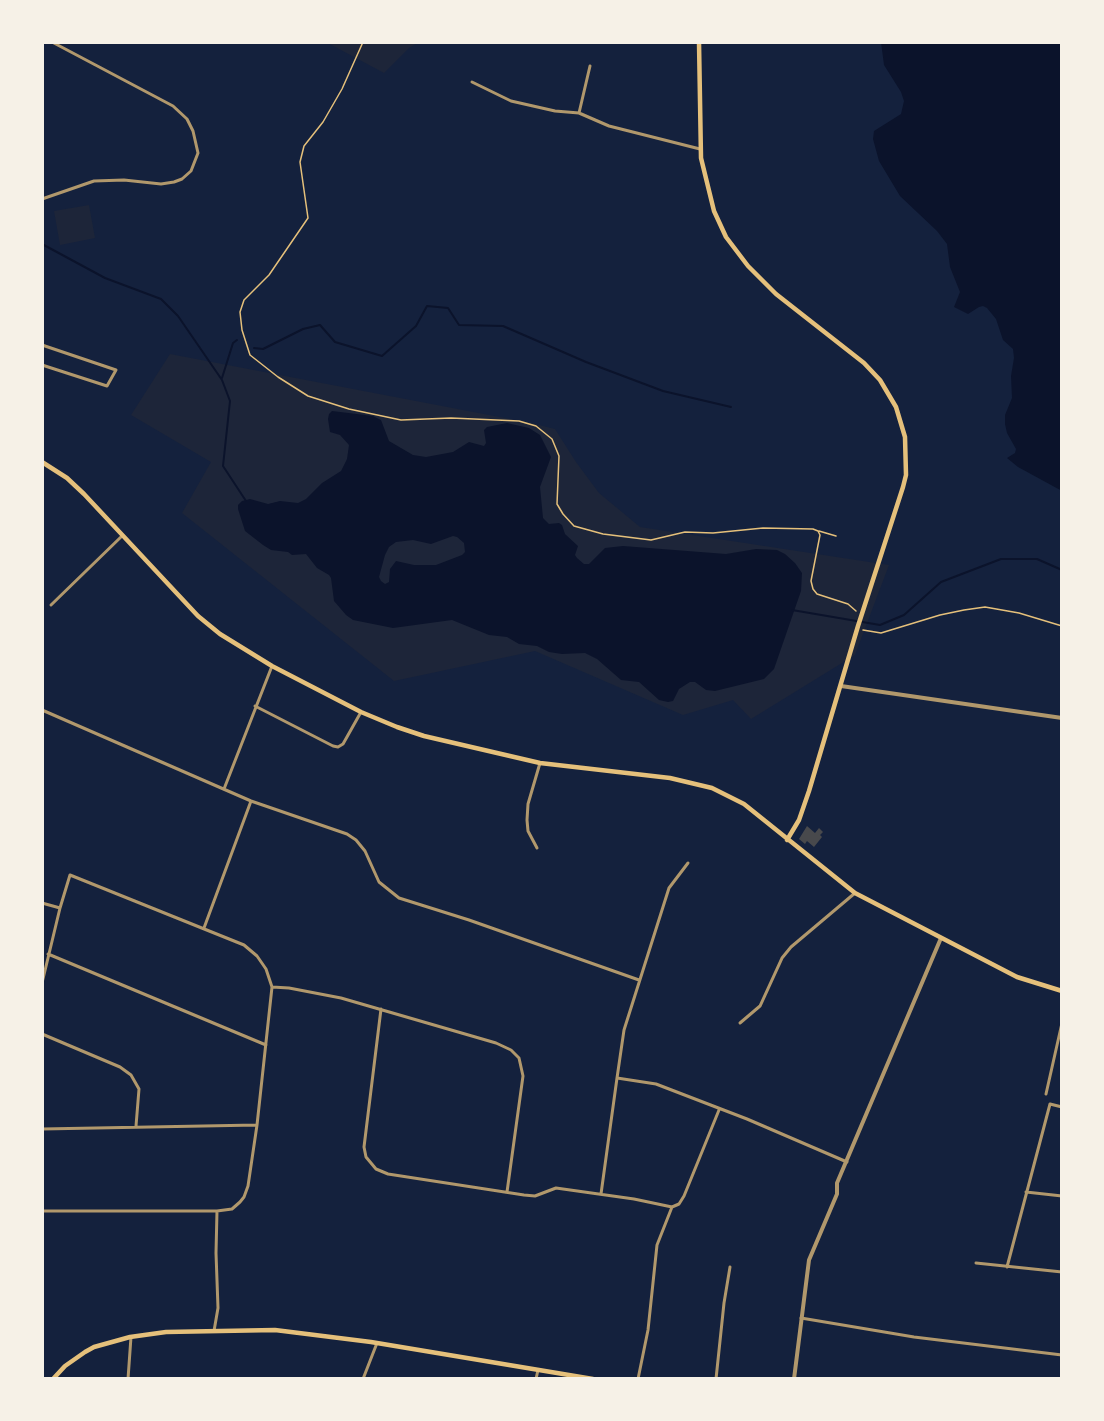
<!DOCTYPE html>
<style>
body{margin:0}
#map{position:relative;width:1104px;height:1421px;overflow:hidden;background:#14213d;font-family:Lato,sans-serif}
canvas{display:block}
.frame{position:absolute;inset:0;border:44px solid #f6f1e7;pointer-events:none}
</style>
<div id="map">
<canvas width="1104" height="1421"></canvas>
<div class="frame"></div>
</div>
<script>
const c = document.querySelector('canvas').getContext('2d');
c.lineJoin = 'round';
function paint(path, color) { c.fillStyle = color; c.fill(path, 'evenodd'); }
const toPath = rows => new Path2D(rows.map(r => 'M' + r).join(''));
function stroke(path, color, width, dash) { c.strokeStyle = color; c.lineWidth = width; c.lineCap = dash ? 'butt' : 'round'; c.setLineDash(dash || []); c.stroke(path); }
paint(toPath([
 [326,42,419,42,409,48,384,73],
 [89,205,95,238,60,245,54,211],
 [170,354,531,423,555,429,576,462,599,493,640,527,889,565,855,655,751,719,733,700,683,715,535,651,394,681,182,513,211,462,131,415]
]), '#1d2539');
paint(toPath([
 [881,42,1062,42,1062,491,1018,467,1007,458,1015,453,1016,449,1007,433,1005,424,1005,415,1012,398,1011,376,1014,358,1013,349,1003,340,996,319,987,308,983,306,979,307,968,314,954,307,960,292,950,267,947,244,937,231,900,196,879,161,873,139,874,131,901,114,904,101,901,92,884,65],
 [332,411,373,416,381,420,389,441,413,455,426,457,453,452,469,442,484,446,486,443,484,430,487,427,507,423,529,428,540,435,551,457,540,487,543,518,549,524,559,523,562,525,565,534,578,546,575,555,577,558,584,564,589,564,605,548,623,546,726,554,756,549,777,550,785,554,795,563,802,573,801,591,774,669,764,679,715,691,706,690,695,682,690,682,679,689,673,701,668,702,659,700,639,682,621,680,597,659,585,653,562,654,549,652,537,646,519,644,507,637,489,635,452,620,393,628,353,620,346,615,334,601,331,578,329,575,317,568,306,554,292,555,288,552,271,550,263,545,245,531,238,509,238,505,242,501,250,499,268,504,280,501,298,503,306,499,322,483,341,471,347,459,349,445,340,435,330,432,328,419,329,414],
 [453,536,457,537,464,543,465,552,462,555,436,565,414,565,396,561,390,569,389,582,385,584,381,581,379,577,385,555,389,547,396,542,413,540,431,544]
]), '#0b132b');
stroke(toPath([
 [42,244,105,278,161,299,178,316,222,380,230,401,223,466,246,501],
 [254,348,263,349,303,329,320,325,335,342,382,356,416,326,427,306,448,308,459,325,503,326,586,362,663,391,731,407],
 [222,378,233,343,237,340],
 [792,610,880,625,904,615,941,582,1001,559,1037,559,1062,570]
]), '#0b132b', 2);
paint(toPath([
 [807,826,815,833,819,828,823,832,820,835,822,837,814,847,807,841,805,844,799,839]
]), '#48494c');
stroke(toPath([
 [363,42,342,89,323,122,304,146,300,162,308,218,269,275,244,300,240,312,242,330,250,355,278,377,308,396,349,409,401,420,451,418,519,421,536,426,552,439,559,456,557,504,563,514,574,526,603,534,651,540,685,532,713,533,763,528,813,529,818,531,820,535,811,581,813,589,817,594,848,604,856,611],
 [819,531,836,536],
 [863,630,881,633,940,615,964,610,985,607,1019,613,1062,626]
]), '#e5c07b', 1.5);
stroke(toPath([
 [472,82,511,101,555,111,579,113,609,126,700,149],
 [579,113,590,66],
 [42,199,94,181,124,180,161,184,174,182,182,179,191,171,198,153,193,131,187,119,173,106,52,42],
 [42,345,116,370,107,386,42,365],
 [51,605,122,536],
 [255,706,333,746,338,747,343,744,361,712],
 [42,710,251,801,347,834,356,840,365,851,379,882,399,898,469,920,639,980],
 [224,789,272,666],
 [537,848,528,831,527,820,528,804,540,763],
 [42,903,60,908],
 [204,928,251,801],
 [48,954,266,1045],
 [42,983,60,908,70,875,244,945,257,956,266,969,272,987,257,1125,248,1186,244,1197,240,1202,232,1209,217,1211,42,1211],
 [272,987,289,988,341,998,496,1043,511,1050,519,1058,523,1076,507,1192],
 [381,1009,364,1147,366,1157,376,1169,388,1174,524,1195,535,1196,556,1188,634,1199,672,1207],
 [740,1023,760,1006,782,958,791,947,855,893],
 [42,1034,120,1067,131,1075,139,1089,136,1126],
 [617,1078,624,1030,669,888,688,863],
 [1046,1094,1062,1023],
 [42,1129,257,1125],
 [1026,1192,1062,1196],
 [601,1194,617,1078,656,1084,747,1119,847,1162],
 [976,1263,1062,1272],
 [1007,1267,1050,1104,1062,1107],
 [801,1318,914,1337,1062,1355],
 [214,1331,218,1308,216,1253,217,1211],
 [128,1379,131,1337],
 [363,1379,377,1343],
 [536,1379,538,1370],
 [638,1379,648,1330,657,1245,672,1207,679,1204,684,1196,719,1110],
 [716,1379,724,1303,730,1267]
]), '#b1986c', 3);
stroke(toPath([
 [841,686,1062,718],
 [794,1379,809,1260,837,1194,837,1183,941,938]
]), '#b1986c', 4);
stroke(toPath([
 [699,42,701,158,714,211,726,237,748,266,776,294,864,363,880,380,896,407,905,437,906,475,903,487,858,626,809,791,799,820,787,840],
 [42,462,67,478,84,494,198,616,220,634,272,666,361,712,397,727,424,736,540,763,670,778,712,788,744,804,855,893,1017,977,1062,991],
 [53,1379,65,1366,85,1352,94,1347,130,1337,166,1332,275,1330,371,1342,593,1379]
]), '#e5c07b', 4.5);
</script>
